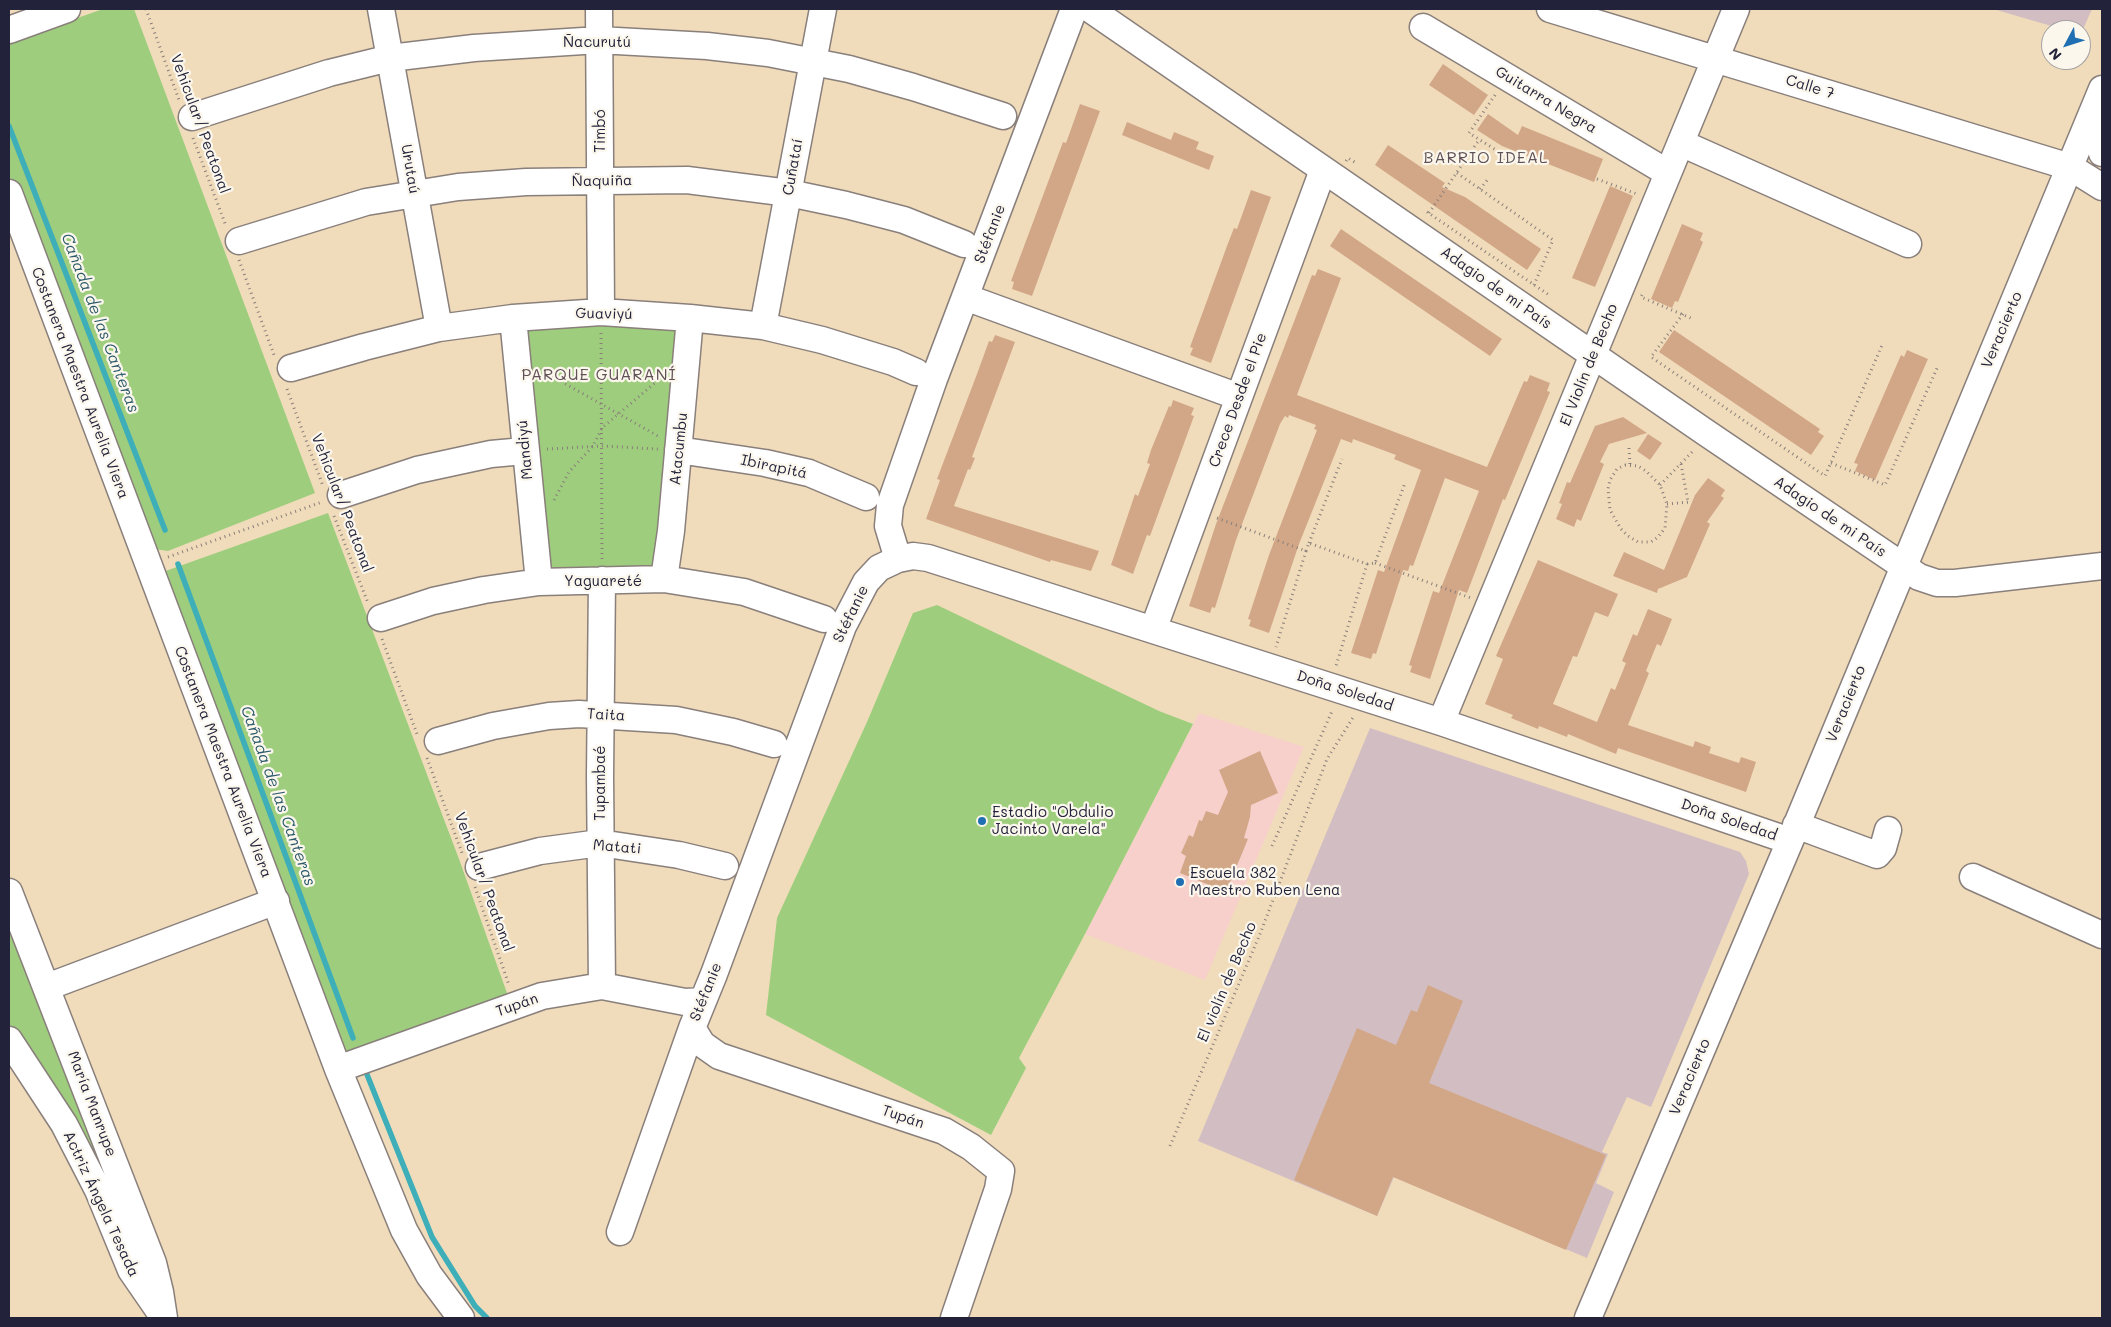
<!DOCTYPE html>
<meta charset="utf-8">
<style>
body{margin:0}
#map{position:relative;width:2111px;height:1327px;overflow:hidden;background:#f0dcbb;font-family:Mali,sans-serif}
canvas{display:block}
.frame{position:absolute;inset:0;border:10px solid #22223b;pointer-events:none}
.north{position:absolute;left:2041px;top:20px;width:50px;height:50px;box-sizing:border-box;background:#fbf7ec;border:1px solid #a4a2a5;border-radius:50%;rotate:230deg;font-size:14px;font-weight:700;line-height:20px;text-align:center;color:#22223b}
.north::after{content:'';display:block;margin:auto;width:18px;height:22px;background:#1f6fb2;clip-path:polygon(50% 0,100% 100%,50% 72%,0 100%)}
</style>
<div id="map">
<canvas width="2111" height="1327"></canvas>
<div class="frame"></div>
<div class="north">N</div>
</div>
<script>
const c = document.querySelector('canvas').getContext('2d');
c.lineJoin = 'round';
function paint(path, color) { c.fillStyle = color; c.fill(path, 'evenodd'); }
const toPath = rows => new Path2D(rows.map(r => 'M' + r).join(''));
function stroke(path, color, width, dash) { c.strokeStyle = color; c.lineWidth = width; c.lineCap = dash ? 'butt' : 'round'; c.setLineDash(dash || []); c.stroke(path); }
function write(font, color, halo, rows, align = 'center') {
  c.font = font + ' Mali,sans-serif'; c.lineWidth = 4.5; c.setLineDash([]); c.textBaseline = 'middle'; c.strokeStyle = halo; c.fillStyle = color; for (const [text, x, y, turn = 0] of rows) {
    c.save(); c.translate(x, y); c.rotate((+turn || 0) * Math.PI / 180); c.textAlign = isNaN(turn) ? turn : align; if (halo) c.strokeText(text, 0, 0); c.fillText(text, 0, 0); c.restore();
  }
}
paint(toPath([
 [1199,713,1304,747,1205,980,1085,934]
]), '#f7d0cb');
paint(toPath([
 [1993,9,2092,9,2081,34,2081,30,2065,30],
 [1370,728,1740,852,1746,861,1749,874,1651,1107,1627,1097,1602,1152,1608,1154,1596,1183,1614,1192,1587,1258,1394,1177,1377,1216,1198,1141]
]), '#d2bec2');
paint(toPath([
 [103,9,134,9,315,493,168,551,154,549,72,347,9,177,9,42],
 [667,323,679,330,654,568,548,571,525,331,532,326],
 [328,513,459,859,507,993,505,998,346,1056,160,573],
 [937,605,1159,711,1193,724,1085,934,1019,1058,1026,1068,991,1135,766,1015,777,918,867,722,913,613],
 [9,905,148,1269,9,1026]
]), '#9ece7d');
stroke(toPath([
 [9,126,165,530],
 [178,564,353,1038],
 [366,1072,432,1237,475,1306,487,1318]
]), '#3eaeb8', 5.5);
paint(toPath([
 [1443,64,1488,95,1474,115,1429,85],
 [1080,104,1100,111,1032,296,1012,289,1014,282,1011,281,1063,142,1066,143],
 [1488,114,1518,135,1522,126,1603,159,1594,182,1502,146,1477,130],
 [1127,122,1171,140,1174,132,1199,142,1196,149,1214,156,1209,170,1122,135],
 [1388,145,1445,183,1442,187,1465,197,1541,249,1527,270,1375,165],
 [1610,186,1633,196,1595,287,1572,278],
 [1251,190,1271,197,1211,363,1190,355,1193,348,1190,347,1227,246,1234,228,1237,229],
 [1682,224,1703,233,1700,240,1703,242,1678,302,1675,301,1672,308,1651,299],
 [1341,229,1502,339,1490,356,1330,246],
 [1318,269,1341,278,1297,395,1487,467,1524,381,1527,382,1530,375,1550,383,1547,391,1550,392,1505,500,1503,499,1467,593,1459,590,1430,679,1410,672,1412,666,1409,665,1433,591,1439,593,1479,491,1445,478,1413,566,1410,565,1408,571,1403,570,1376,654,1373,653,1371,659,1351,653,1378,570,1384,572,1421,470,1394,459,1396,455,1353,439,1352,443,1341,439,1299,544,1269,633,1249,626,1251,620,1248,619,1269,555,1317,430,1314,429,1316,425,1289,415,1288,418,1285,416,1280,424,1236,540,1215,608,1212,607,1210,613,1189,606,1216,524,1312,275,1315,276],
 [1674,330,1820,429,1818,432,1824,436,1811,455,1659,352],
 [995,335,1015,342,972,457,975,458,970,470,968,469,954,506,1099,551,1091,571,1051,560,1050,562,926,519,940,480,937,479,977,374,989,341,992,342],
 [1907,350,1928,359,1875,480,1855,471,1858,464,1854,463,1901,355,1904,357],
 [1173,400,1194,408,1191,415,1194,416,1150,536,1147,535,1133,574,1111,565,1135,494,1138,496,1150,464,1147,463,1151,450,1169,406,1171,407],
 [1623,417,1647,433,1609,444,1600,462,1604,464,1581,521,1577,519,1574,527,1556,519,1562,504,1559,503,1567,482,1570,483,1595,426],
 [1648,434,1662,443,1650,460,1637,451],
 [1708,478,1725,490,1721,496,1724,498,1707,522,1710,524,1687,577,1658,589,1657,593,1613,576,1624,552,1664,570,1695,495],
 [1538,560,1618,594,1608,617,1595,612,1577,657,1573,656,1553,704,1597,722,1611,688,1615,690,1626,663,1622,661,1633,634,1637,636,1648,609,1672,619,1661,646,1657,644,1646,671,1649,673,1628,725,1693,747,1695,741,1711,747,1709,753,1739,763,1741,757,1756,762,1746,792,1618,748,1616,754,1568,734,1567,737,1539,726,1538,729,1511,718,1513,715,1485,704,1503,659,1496,656],
 [1260,751,1278,793,1251,805,1250,817,1244,838,1248,839,1226,892,1180,873,1186,856,1181,853,1189,835,1193,837,1199,820,1202,821,1206,811,1218,815,1228,792,1219,770],
 [1428,985,1463,1001,1429,1083,1606,1155,1566,1250,1393,1177,1377,1216,1294,1180,1357,1028,1396,1045,1411,1010,1417,1012]
]), '#d2a787');
const minor = toPath([
 [381,9,439,328],
 [599,9,601,312],
 [1090,9,1705,432,1919,577,1937,583,1955,583,2102,566],
 [1550,9,2070,167,2102,187],
 [1423,27,1668,173],
 [9,30,67,9],
 [2092,116,2102,153],
 [192,117,329,73,390,58,474,48,599,40,707,46,768,53,849,69,913,87,1003,116],
 [1681,143,1908,244],
 [9,193,338,1069,404,1230,429,1275,461,1318],
 [239,241,366,202,458,187,526,182,687,180,789,193,846,205,904,220,964,244],
 [965,297,1239,397],
 [513,318,539,582],
 [763,326,823,9],
 [291,368,364,347,439,328,513,318,601,312,690,318,763,326,822,340,893,362,916,372],
 [678,450,765,463,809,473,866,497],
 [341,495,417,470,491,454,524,451],
 [898,559,888,526,890,505,934,379,1074,9],
 [664,579,671,531,690,318],
 [602,580,600,776,602,986],
 [381,618,433,601,484,590,539,582,664,579,744,592,824,619],
 [1153,630,1323,170],
 [1441,722,1736,9],
 [438,741,493,726,549,716,579,714,676,720,733,732,774,744],
 [1796,825,1877,855,1883,848,1888,830],
 [479,867,540,851,600,843,679,855,725,866],
 [1973,877,2102,935],
 [9,892,153,1263,160,1292,164,1318],
 [47,987,276,901],
 [692,1028,702,1044,719,1056,944,1131,971,1147,1001,1171,998,1189,954,1318],
 [9,1040,64,1124,98,1190,131,1270,160,1312],
 [338,1069,542,996,602,986,685,1002,703,1001],
 [620,1232,692,1028,714,974,843,626,866,582,879,568,898,559,913,556,928,558,1441,722,1790,841],
 [1588,1318,1790,841,2102,89]
]);
stroke(minor, '#897f7b', 29);
stroke(toPath([
 [146,9,179,100],
 [1495,95,1469,133,1496,150,1506,163],
 [193,138,226,226],
 [1346,161,1348,158,1356,163],
 [1457,173,1553,240,1534,285],
 [1597,179,1637,194],
 [1480,189,1488,179],
 [1427,212,1549,295],
 [1429,213,1479,140],
 [239,260,274,355],
 [1642,295,1641,297,1693,319],
 [1683,314,1651,357,1825,476,1883,343],
 [601,333,602,559],
 [539,369,658,436],
 [287,389,323,486],
 [1629,448,1630,465],
 [547,449,602,446,658,449],
 [1831,463,1885,485,1938,366],
 [1681,464,1688,502],
 [1625,465,1638,466,1646,471,1660,485,1667,504,1665,528,1658,537,1651,542,1638,542,1628,536,1621,529,1610,510,1608,489,1610,480,1617,469,1625,465],
 [1660,485,1694,450],
 [554,500,569,472,593,446,602,428,664,375],
 [1667,504,1690,502],
 [334,516,368,603],
 [1217,518,1306,551,1276,647],
 [1309,543,1342,459],
 [1306,551,1309,543,1367,564,1336,666],
 [168,557,322,502],
 [1375,563,1471,598],
 [1367,564,1375,563,1405,483],
 [382,639,417,734],
 [427,758,462,853],
 [1272,846,1333,709],
 [475,887,509,985],
 [1170,1146,1260,934,1327,759,1354,716]
]), '#897f7b', 3, [1, 4]);
stroke(minor, '#fff', 26);
for (const [x, y, r, color] of [
 [982,821,5,"#1f6fb2"],
 [1180,882,5,"#1f6fb2"]
]) { const dot = new Path2D(); dot.arc(x, y, r, 0, 2 * Math.PI); c.fillStyle = color; c.fill(dot); stroke(dot, '#fbf7ec', 2); }
write('15px', '#22223b', '#fbf7ec', [
 ["Ñacurutú",597,42],
 ["Calle 7",1810,87,17],
 ["Guitarra Negra",1546,100,31],
 ["Vehicular/ Peatonal",200,124,70],
 ["Timbó",600,131,-90],
 ["Cuñataí",793,167,-80],
 ["Urutaú",410,169,80],
 ["Ñaquiña",602,181,-1],
 ["Stéfanie",990,234,-69],
 ["Adagio de mi País",1496,288,35],
 ["Guaviyú",604,314,1],
 ["Veracierto",2002,330,-67],
 ["El Violín de Becho",1589,365,-68],
 ["Costanera Maestra Aurelia Viera",80,383,69],
 ["Crece Desde el Pie",1238,400,-70],
 ["Atacumbu",679,449,-84],
 ["Mandiyú",525,450,-95],
 ["Ibirapitá",774,467,12],
 ["Vehicular/ Peatonal",342,503,69],
 ["Adagio de mi País",1830,517,34],
 ["Yaguareté",603,581],
 ["Stéfanie",851,614,-64],
 ["Doña Soledad",1345,691,18],
 ["Veracierto",1846,704,-68],
 ["Taita",606,715,3],
 ["Costanera Maestra Aurelia Viera",223,762,69],
 ["Tupambaé",600,783,-90],
 ["Doña Soledad",1729,820,19],
 ["Matati",617,847,5],
 ["Vehicular/ Peatonal",484,882,70],
 ["El violín de Becho",1227,982,-67],
 ["Stéfanie",706,992,-68],
 ["Tupán",517,1005,-19],
 ["Veracierto",1690,1077,-67],
 ["María Manrupe",92,1104,69],
 ["Tupán",903,1117,19],
 ["Actriz Ángela Tesada",101,1204,65]
]);
write('15px', '#22223b', '#fbf7ec', [
 ["Estadio \"Obdulio",992,812],
 ["Jacinto Varela\"",992,829],
 ["Escuela 382",1190,873],
 ["Maestro Ruben Lena",1190,890]
], 'left');
c.letterSpacing = '1px';
write('16px', '#605156', '#fbf7ec', [
 ["BARRIO IDEAL",1486,158],
 ["PARQUE GUARANÍ",599,375]
]);
c.letterSpacing = '0px';
write('italic 16px', '#2d5a6d', '#fbf7ec', [
 ["Cañada de las Canteras",100,323,69],
 ["Cañada de las Canteras",278,796,70]
]);
</script>
